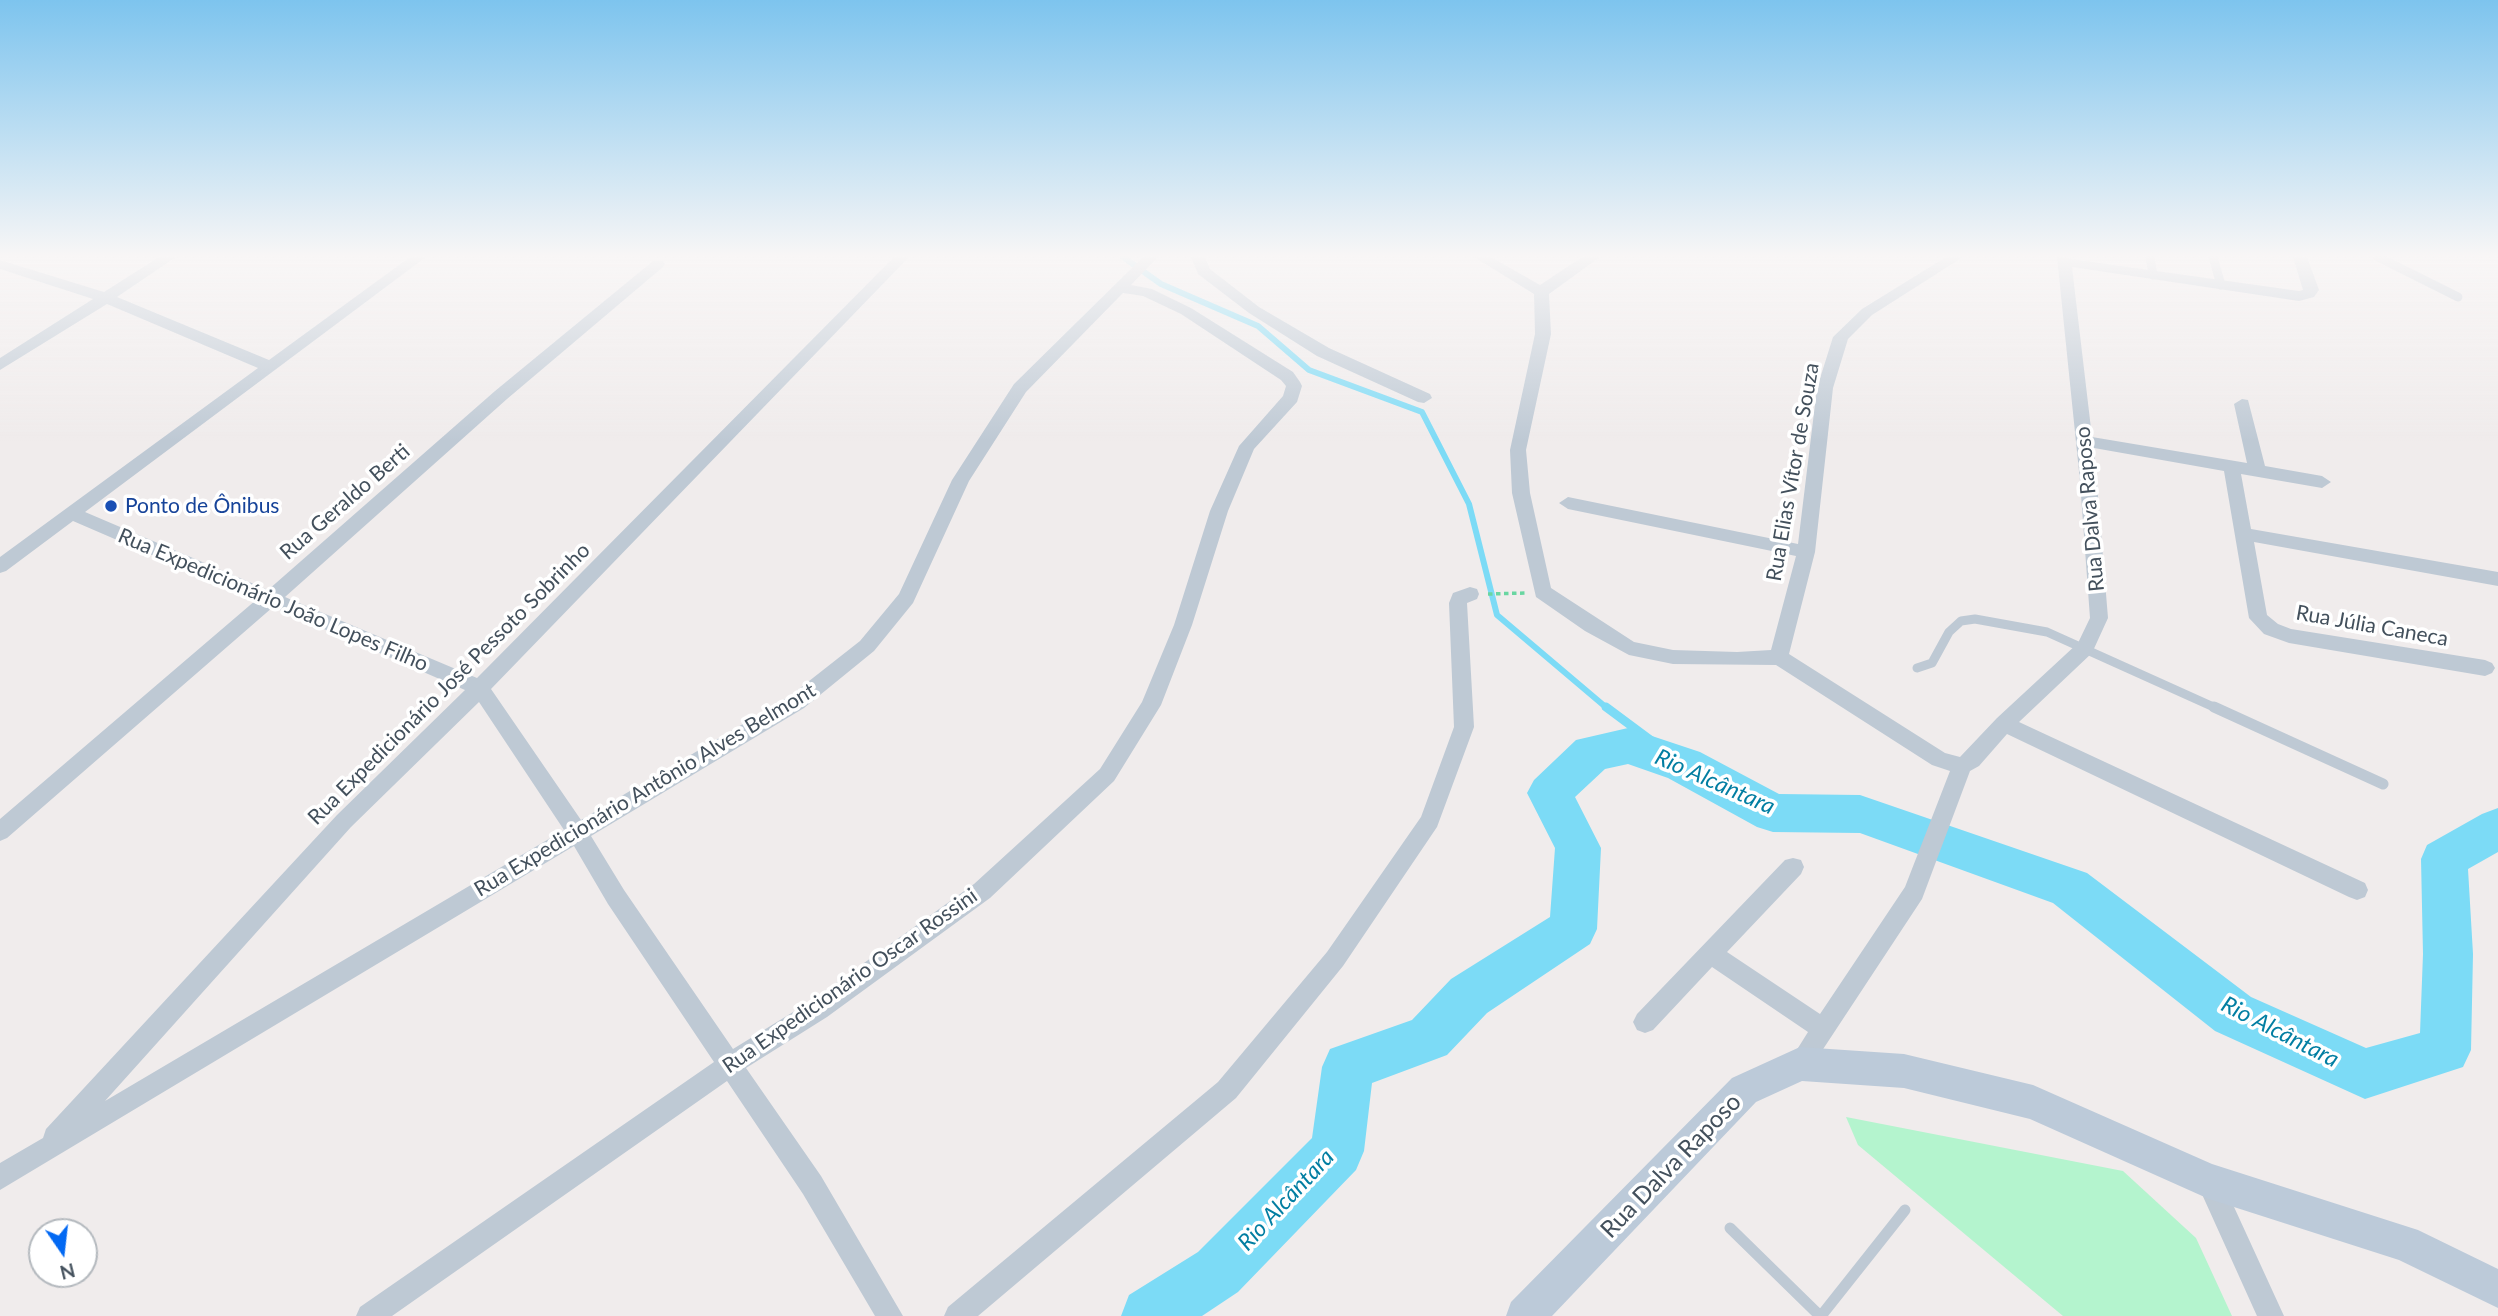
<!DOCTYPE html>
<meta charset="utf-8">
<style>
body{margin:0}
#map{position:relative;width:2498px;height:1316px;overflow:hidden;background:#f0ecec;font-family:Lato,sans-serif}
canvas{display:block}
.north{position:absolute;left:28px;top:1218px;width:70px;height:70px;box-sizing:border-box;background:#fff;border:2px solid #b4b9be;border-radius:50%;rotate:166deg;font-size:19px;font-weight:700;line-height:28px;text-align:center;color:#43505c}
.north::after{content:'';display:block;margin:auto;width:24px;height:32px;background:#0369f3;clip-path:polygon(50% 0,100% 100%,50% 72%,0 100%)}
</style>
<div id="map">
<canvas width="2498" height="1316"></canvas>
<div class="north">N</div>
</div>
<script>
const c = document.querySelector('canvas').getContext('2d');
c.lineJoin = 'round';
function paint(path, color) { c.fillStyle = color; c.fill(path, 'evenodd'); }
const toPath = rows => new Path2D(rows.map(r => 'M' + r).join(''));
function stroke(path, color, width, dash) { c.strokeStyle = color; c.lineWidth = width; c.lineCap = dash ? 'butt' : 'round'; c.setLineDash(dash || []); c.stroke(path); }
function write(font, color, halo, rows, align = 'center') {
  c.font = font + ' Lato,sans-serif'; c.lineWidth = 7; c.setLineDash([]); c.textBaseline = 'middle'; c.strokeStyle = halo; c.fillStyle = color; for (const [text, x, y, turn = 0] of rows) {
    c.save(); c.translate(x, y); c.rotate((+turn || 0) * Math.PI / 180); c.textAlign = isNaN(turn) ? turn : align; if (halo) c.strokeText(text, 0, 0); c.fillText(text, 0, 0); c.restore();
  }
}
paint(toPath([
 [1846,1117,2123,1171,2196,1238,2232,1316,2063,1316,1858,1145]
]), '#b4f4ce');
stroke(toPath([
 [1123,257,1161,284,1258,326,1309,370,1422,412,1469,504,1497,615,1608,709]
]), '#7cdbf6', 6);
stroke(toPath([
 [1606,707,1684,765]
]), '#7cdbf6', 9);
paint(toPath([
 [1628,728,1700,752,1779,794,1860,795,2087,873,2251,997,2366,1048,2420,1033,2423,954,2421,859,2427,845,2482,814,2498,808,2498,852,2468,869,2473,954,2471,1050,2463,1067,2365,1099,2215,1031,2053,903,1860,833,1773,832,1757,827,1668,778,1628,764,1605,769,1575,797,1601,848,1597,929,1590,944,1487,1013,1447,1055,1372,1083,1364,1151,1356,1170,1238,1292,1202,1316,1121,1316,1129,1295,1198,1252,1312,1138,1322,1067,1330,1049,1412,1020,1451,979,1550,917,1555,848,1527,793,1534,780,1576,740,1628,728]
]), '#7cdbf6');
stroke(toPath([
 [1488,594,1525,593]
]), '#69d6a1', 3.5, [4.5, 3.5]);
stroke(toPath([
 [2150,257,2153,275],
 [2213,257,2221,285],
 [2378,257,2458,297],
 [1917,668,1932,663,1949,632,1961,621,1975,619,2047,632,2218,709]
]), '#bec9d4', 9);
stroke(toPath([
 [2214,707,2383,784],
 [1730,1228,1820,1316],
 [1821,1316,1905,1210]
]), '#bec9d4', 11);
paint(toPath([
 [159,257,176,257,117,297,269,360,410,257,426,257,85,512,268,590,495,391,653,261,663,261,665,264,663,267,507,399,285,597,477,678,894,257,909,257,491,689,581,820,790,696,860,641,899,594,952,480,1014,384,1143,257,1158,257,1131,285,1152,289,1191,308,1293,372,1300,382,1302,386,1297,402,1254,449,1228,511,1192,625,1161,705,1114,781,990,898,827,1017,746,1068,821,1176,903,1316,875,1316,803,1194,727,1081,392,1316,356,1316,360,1307,714,1062,608,904,574,846,0,1190,0,1163,43,1138,46,1129,337,815,465,690,273,607,7,838,0,841,0,819,256,600,73,521,6,571,0,573,0,557,258,368,107,304,0,370,0,358,93,299,0,269,0,260,104,292,159,257],
 [1123,293,1143,296,1181,314,1281,380,1286,386,1283,396,1239,446,1210,511,1174,625,1142,702,1100,769,974,884,811,1001,733,1049,624,890,591,836,804,708,874,651,913,603,969,481,1026,392,1123,293],
 [479,702,564,830,105,1101,351,827,479,702],
 [1191,257,1205,257,1210,269,1259,307,1329,348,1430,394,1432,398,1424,403,1418,402,1317,356,1249,313,1198,274,1191,257],
 [1474,257,1491,257,1540,285,1582,257,1600,257,1549,294,1551,334,1526,450,1530,493,1551,588,1634,642,1673,650,1737,652,1771,650,1796,556,1568,509,1559,503,1568,497,1798,544,1817,388,1833,337,1862,309,1946,257,1963,257,1872,315,1848,339,1833,388,1815,552,1789,654,1945,753,1960,757,1997,718,2078,643,2090,618,2080,481,2057,257,2299,291,2303,290,2293,257,2307,257,2319,290,2314,297,2299,301,2072,267,2092,437,2247,463,2234,404,2242,399,2248,400,2265,466,2322,476,2331,482,2322,488,2241,474,2251,529,2498,572,2498,586,2254,542,2267,615,2278,624,2291,629,2485,660,2492,663,2495,668,2492,673,2485,676,2289,643,2264,634,2249,618,2224,471,2094,448,2108,618,2092,653,2019,722,2365,883,2368,890,2365,897,2357,900,2349,897,2007,734,1979,766,1970,771,1922,899,1808,1072,1800,1075,1792,1072,1788,1064,1808,1032,1712,967,1653,1030,1645,1033,1637,1030,1633,1022,1637,1014,1785,860,1793,858,1801,860,1804,867,1801,874,1727,952,1820,1014,1905,887,1950,771,1932,765,1776,665,1673,664,1629,655,1585,631,1536,597,1512,493,1510,450,1535,334,1534,294,1474,257],
 [1470,587,1477,589,1479,594,1477,599,1467,603,1474,727,1437,827,1343,966,1236,1098,978,1316,944,1316,948,1307,1218,1082,1327,952,1421,817,1454,727,1449,603,1453,593,1470,587],
 [2209,1168,2218,1172,2284,1316,2257,1316,2196,1181,2200,1172,2209,1168]
]), '#bec9d4');
paint(toPath([
 [1800,1047,1904,1054,2033,1085,2212,1164,2418,1230,2498,1269,2498,1308,2399,1260,2209,1199,2030,1119,1904,1088,1802,1081,1756,1102,1552,1316,1506,1316,1511,1302,1732,1078,1800,1047]
]), '#bccad9');
const sky = c.createLinearGradient(0, 0, 0, 441);
sky.addColorStop(0, '#7dc4ee');
sky.addColorStop(0.58, '#f8f6f6');
sky.addColorStop(1, '#f8f6f600');
c.fillStyle = sky;
c.fillRect(0, 0, 2498, 441);
for (const [x, y, r, color] of [
 [111,506,7,"#1a4fb4"]
]) { const dot = new Path2D(); dot.arc(x, y, r, 0, 2 * Math.PI); c.fillStyle = color; c.fill(dot); stroke(dot, '#fff', 2.5); }
write('21px', '#43505c', '#fff', [
 ["Rua Elias Vítor de Souza",1793,472,-80],
 ["Rua Geraldo Berti",345,502,-41],
 ["Rua Dalva Raposo",2090,509,-95],
 ["Rua Expedicionário João Lopes Filho",273,600,23],
 ["Rua Júlia Caneca",2372,626,10],
 ["Rua Expedicionário José Pessoto Sobrinho",449,684,-45],
 ["Rua Expedicionário Antônio Alves Belmont",645,790,-31],
 ["Rua Expedicionário Oscar Rossini",850,981,-35]
]);
write('21px', '#164399', '#fff', [
 ["Ponto de Ônibus",125,506]
], 'left');
write('italic 23px', '#027ea2', '#fff', [
 ["Rio Alcântara",1715,782,24],
 ["Rio Alcântara",2280,1032,27],
 ["Rio Alcântara",1286,1200,-47]
]);
write('24px', '#43505c', '#fff', [
 ["Rua Dalva Raposo",1671,1166,-46]
]);
</script>
